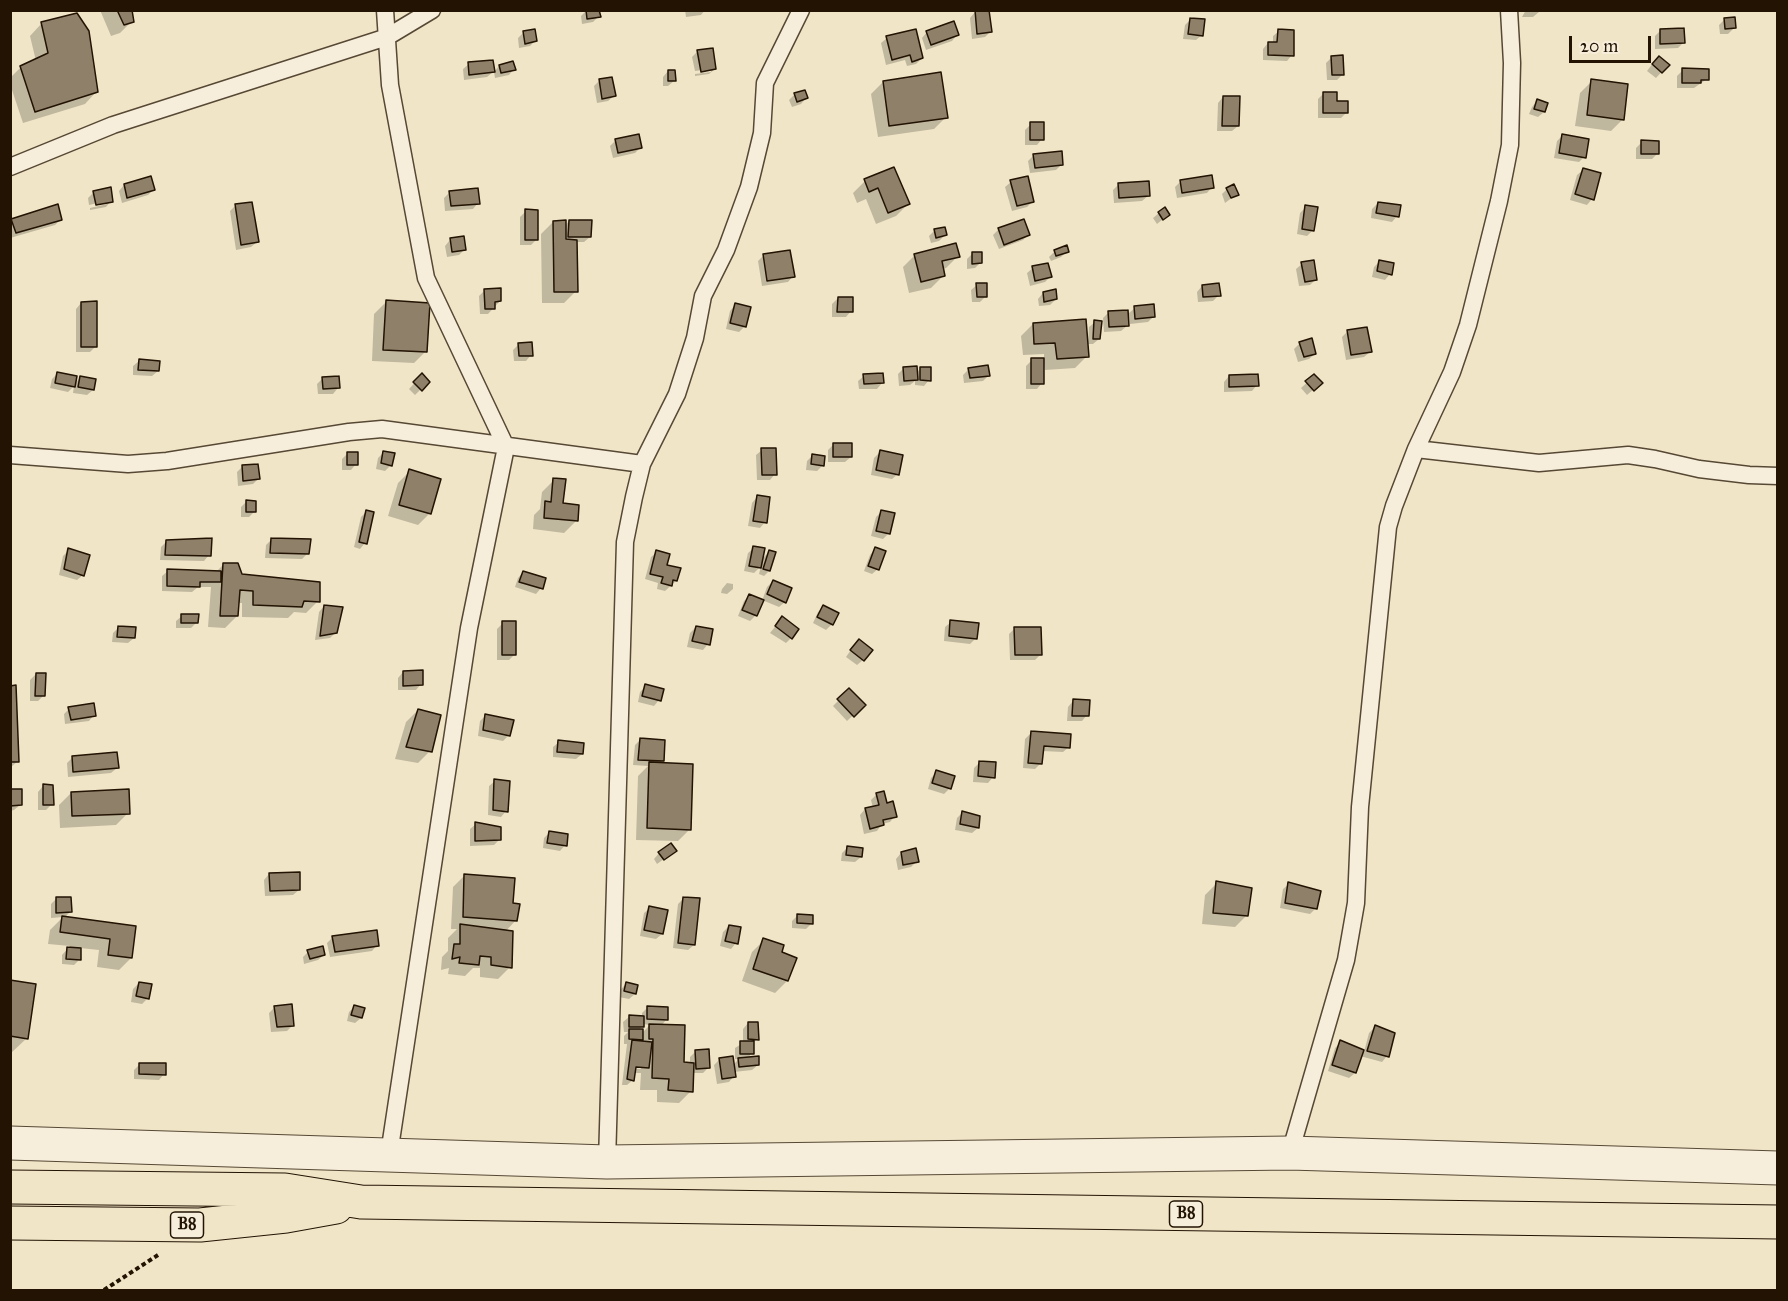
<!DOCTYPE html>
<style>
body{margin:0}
#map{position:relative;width:1788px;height:1301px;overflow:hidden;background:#f1e5c7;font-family:"IM FELL Great Primer",serif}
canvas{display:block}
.frame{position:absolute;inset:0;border:12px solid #221303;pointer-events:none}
.scale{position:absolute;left:1569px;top:36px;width:82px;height:27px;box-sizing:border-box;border:3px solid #221303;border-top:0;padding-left:8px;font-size:18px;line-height:21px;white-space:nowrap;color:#221303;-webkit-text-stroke:4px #f6eedb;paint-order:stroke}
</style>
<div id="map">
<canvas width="1788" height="1301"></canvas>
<div class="frame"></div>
<div class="scale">20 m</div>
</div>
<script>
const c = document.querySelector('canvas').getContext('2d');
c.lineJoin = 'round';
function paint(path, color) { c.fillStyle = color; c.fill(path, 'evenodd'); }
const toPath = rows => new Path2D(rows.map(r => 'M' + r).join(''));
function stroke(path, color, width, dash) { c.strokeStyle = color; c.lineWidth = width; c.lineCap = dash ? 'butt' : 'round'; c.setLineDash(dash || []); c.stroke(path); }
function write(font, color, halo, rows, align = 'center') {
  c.font = font + ' "IM FELL Great Primer",serif'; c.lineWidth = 5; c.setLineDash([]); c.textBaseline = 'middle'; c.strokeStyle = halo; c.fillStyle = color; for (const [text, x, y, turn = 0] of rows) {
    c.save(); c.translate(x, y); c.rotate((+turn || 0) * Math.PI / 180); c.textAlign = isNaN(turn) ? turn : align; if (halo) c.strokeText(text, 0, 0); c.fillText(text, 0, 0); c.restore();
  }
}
paint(toPath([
 [100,10,130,10,132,21,120,33,111,36],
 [685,10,705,10,701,15,686,17],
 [1526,10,1539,10,1539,12,1533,17,1522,17],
 [586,11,599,16,593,22,582,24,581,16],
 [975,12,990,32,985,37,972,39,970,18],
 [1191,19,1202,35,1196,40,1183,39,1185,25],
 [1725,19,1734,28,1728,34,1720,34,1719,25],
 [42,23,97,91,85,104,23,123,10,84,10,78,21,67,36,61,30,36],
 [1661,30,1683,43,1678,48,1655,49,1655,36],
 [1279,31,1292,55,1287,61,1263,60,1263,49,1268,43,1273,43,1273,36],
 [927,32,957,35,952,41,926,50,922,38],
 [523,33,535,41,530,46,519,48,518,38],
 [887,38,922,58,916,64,907,66,905,60,886,65,881,43],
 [698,51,715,69,709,74,695,76,695,74,711,72,711,69,695,71,692,57],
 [1332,57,1343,74,1337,80,1327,80,1326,63],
 [1653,63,1668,65,1656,78,1647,71],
 [469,64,493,72,487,77,464,80,463,69],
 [499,66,514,69,509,75,495,78,494,72],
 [1683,70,1707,79,1694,88,1677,88,1677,76],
 [668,71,674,81,668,86,663,86,663,77],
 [599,81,614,96,608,101,597,103,594,86],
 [1592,81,1623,119,1611,131,1575,126,1580,93],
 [883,82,946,117,934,129,878,137,871,94],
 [795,94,806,98,801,104,792,107,789,100],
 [1323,94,1347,112,1341,118,1318,118,1318,99],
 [1223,97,1238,126,1232,131,1217,131,1218,103],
 [1537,101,1544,112,1538,117,1529,114,1532,107],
 [1031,124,1042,139,1037,145,1025,145,1025,130],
 [1563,135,1584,157,1579,162,1554,158,1557,141],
 [616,140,641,147,635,153,613,158,610,146],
 [1642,142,1657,154,1652,159,1636,159,1636,148],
 [1034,155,1062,164,1056,170,1030,173,1028,161],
 [1583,170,1592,199,1587,205,1570,200,1577,175],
 [865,181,908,204,896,216,876,224,866,199,857,203,853,193],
 [1181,181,1212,187,1207,193,1177,198,1175,187],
 [1011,182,1033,201,1027,207,1012,211,1005,187],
 [1119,184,1148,196,1142,201,1114,203,1113,190],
 [124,185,153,190,148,195,122,203,119,191],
 [1227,189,1237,194,1225,203,1222,194],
 [94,192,111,201,106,207,90,210,90,208,107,204,107,201,89,205,88,198],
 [450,192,478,203,473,209,445,211,444,198],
 [1378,203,1397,216,1392,222,1371,218,1372,209],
 [235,206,257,242,251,247,236,250,230,211],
 [1306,207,1313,230,1307,236,1297,234,1300,213],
 [526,211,537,239,531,245,520,245,520,217],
 [1159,213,1168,215,1157,224,1153,218],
 [61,219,55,225,10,238,12,220],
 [569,221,590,237,584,242,575,242,576,291,564,303,542,303,541,234,553,222,565,226],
 [999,229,1028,235,1023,240,999,249,993,235],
 [935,230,945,235,939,241,931,243,929,236],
 [450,240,465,249,459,255,447,257,445,246],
 [1055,251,1067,251,1061,257,1051,261,1049,257],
 [973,253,980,263,975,268,967,269,967,259],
 [764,255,793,276,788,282,762,286,758,261],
 [915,255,958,256,946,268,942,269,943,276,931,288,909,293,903,267],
 [1380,261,1390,274,1385,280,1372,277,1374,267],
 [1302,264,1316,279,1310,285,1299,286,1296,269],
 [1033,268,1050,277,1045,282,1030,286,1027,273],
 [977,285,986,296,980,302,972,302,971,290],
 [1202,286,1219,295,1213,301,1198,302,1197,292],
 [485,290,500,301,488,314,480,314,479,296],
 [1043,293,1056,299,1050,305,1039,306,1038,299],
 [838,298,851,311,846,317,832,317,832,304],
 [386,302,426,351,414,363,372,361,374,314],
 [81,303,96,346,90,352,76,352,76,309],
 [735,305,745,326,739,332,726,329,730,311],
 [1135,308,1153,317,1148,322,1130,324,1129,313],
 [1109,312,1127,326,1121,331,1104,332,1103,318],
 [1095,322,1099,339,1093,344,1086,344,1087,356,1075,368,1045,370,1044,363,1042,363,1042,383,1037,389,1026,389,1026,366,1032,360,1044,359,1044,354,1023,355,1021,336,1033,324,1088,343,1089,327],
 [1348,331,1370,352,1364,357,1346,360,1342,337],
 [1300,343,1315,354,1309,359,1298,362,1294,349],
 [519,344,531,355,526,361,514,361,513,350],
 [139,361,158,371,152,376,133,375,133,366],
 [904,368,916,373,921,368,929,380,924,386,915,385,915,381,910,385,899,386,898,374],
 [969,369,989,375,983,381,964,383,963,375],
 [57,374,74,384,80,378,93,390,87,395,73,393,74,386,68,392,50,388,52,379],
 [422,375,428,382,415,395,409,389],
 [864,376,882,383,877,389,859,389,858,381],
 [1229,376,1257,385,1252,391,1224,392,1224,382],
 [1314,376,1321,383,1307,395,1301,388],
 [323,378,338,388,333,394,318,394,317,384],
 [834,444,851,457,845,462,828,462,828,450],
 [762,450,775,474,770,480,757,480,756,455],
 [384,452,391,465,385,471,376,469,378,458],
 [880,452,898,474,892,479,871,475,874,458],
 [348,453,356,464,351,470,342,470,342,459],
 [813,455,822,466,817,471,806,470,807,461],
 [242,467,259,478,253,484,238,486,237,472],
 [410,471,430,513,418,525,388,516,398,483],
 [554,480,562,505,576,521,564,533,533,529,534,515,540,509,542,492],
 [757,497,765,522,760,528,748,526,752,503],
 [247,501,254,512,249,517,241,517,241,507],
 [366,512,365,543,360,549,354,547,361,517],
 [881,512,889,533,883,539,871,536,876,517],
 [272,539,307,554,302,559,265,558,266,545],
 [167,541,209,555,204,561,160,560,161,547],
 [754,548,761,560,769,552,769,571,764,576,759,574,761,566,754,573,744,571,748,553],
 [875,549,878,569,872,574,864,571,870,555],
 [69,550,83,575,77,580,59,575,63,556],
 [657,552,676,581,665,591,657,589,658,583,645,579,651,557],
 [224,564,241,575,318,601,306,613,294,612,288,618,242,617,242,603,238,603,237,616,225,628,208,627,211,587,198,587,192,592,162,591,162,576,168,571,216,572],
 [523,572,541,588,536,594,515,587,518,578],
 [773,581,785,602,779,607,762,600,755,616,750,621,738,616,744,601,750,595,762,601,767,587],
 [727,583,733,584,733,589,727,594,721,593,722,589],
 [324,606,336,632,330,638,315,640,319,612],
 [823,607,832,624,826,630,813,623,818,612],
 [182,616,197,622,191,628,176,628,176,621],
 [782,618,791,638,786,643,770,633],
 [951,622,976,638,970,644,944,641,945,627],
 [503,623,515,654,509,660,497,660,497,629],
 [119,627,134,638,128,643,112,642,113,633],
 [696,627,708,644,703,650,687,647,690,633],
 [1015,628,1041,654,1035,660,1010,660,1009,634],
 [853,647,863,660,857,665,846,657],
 [403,672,421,684,416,690,398,690,398,678],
 [36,674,44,695,38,701,30,701,30,680],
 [646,686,659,700,654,706,638,702,640,692],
 [10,687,18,761,10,768],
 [849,690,864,705,847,721,833,706],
 [1073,701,1087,715,1082,721,1067,721,1068,707],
 [69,709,94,715,89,721,65,724,64,714],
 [418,710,430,751,418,763,395,759,406,722],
 [486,715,509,735,503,741,478,736,480,721],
 [1031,733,1069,747,1063,752,1042,751,1041,763,1035,769,1023,768,1025,739],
 [641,739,662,761,659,764,690,829,678,841,636,840,638,776,648,766,633,765,635,745],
 [559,742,582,754,576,759,553,757,553,747],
 [73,757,117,768,111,773,68,777,67,763],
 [979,763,993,777,988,783,973,782,974,768],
 [937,772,950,788,944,794,928,789,931,778],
 [495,781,506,811,501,817,488,815,489,786],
 [43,786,52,804,46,810,38,810,38,792],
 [10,791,20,805,14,810,10,811],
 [71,793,128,813,116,825,60,828,59,805],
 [877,794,895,816,890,822,882,824,877,831,864,834,860,815,865,809,873,808,871,800],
 [963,812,978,828,972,833,955,830,957,818],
 [476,824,500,839,494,845,470,846,470,829],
 [549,833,565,845,560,851,543,848,544,838],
 [847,848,861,857,855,862,841,861,842,853],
 [675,851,657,864,654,859,659,853],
 [901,853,917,861,911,867,898,870,896,859],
 [269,874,299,890,293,895,265,896,264,880],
 [465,875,512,904,516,920,505,932,510,967,498,979,480,977,480,968,473,968,465,976,448,974,449,968,441,970,442,957,448,951,448,938,457,929,451,929,453,887],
 [1217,883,1247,915,1235,927,1202,924,1205,895],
 [1289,884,1316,908,1310,914,1280,908,1283,889],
 [684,898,694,945,688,950,673,948,678,904],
 [56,899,70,912,64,918,135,927,131,958,119,970,97,967,99,950,80,948,79,960,74,965,62,964,62,955,70,946,48,944,50,930,63,917,51,918,51,904],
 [650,908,662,934,656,939,640,936,644,913],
 [798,915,812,923,806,929,792,928,792,921],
 [729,926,736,943,731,949,720,946,723,932],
 [333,937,377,945,372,951,330,957,327,943],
 [764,940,780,953,787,981,775,993,742,981,752,952],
 [308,952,324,955,318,960,304,964,303,957],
 [10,982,27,1038,10,1054],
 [139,983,148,998,142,1004,131,1002,133,989],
 [627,983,635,994,629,999,619,997,621,989],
 [275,1007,293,1025,287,1031,271,1032,269,1013],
 [354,1007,361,1018,355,1023,347,1021,349,1012],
 [648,1007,666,1020,661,1026,683,1064,690,1064,690,1057,696,1051,709,1067,703,1073,692,1073,691,1091,679,1103,657,1102,657,1090,640,1090,641,1073,634,1073,633,1080,627,1085,622,1085,627,1044,624,1044,624,1036,628,1032,624,1032,623,1022,629,1017,642,1017,642,1013],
 [643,1024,650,1025,642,1033,639,1031],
 [628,1065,641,1066,641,1069,628,1068],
 [748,1023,757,1039,752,1044,752,1053,747,1059,758,1065,752,1070,734,1072,734,1076,729,1082,717,1084,714,1065,720,1059,733,1065,739,1059,735,1059,735,1048,743,1043,743,1029],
 [1375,1027,1387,1056,1382,1062,1360,1056,1355,1073,1349,1078,1328,1071,1335,1048,1341,1042,1364,1052,1369,1033],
 [140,1064,164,1074,159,1080,134,1079,134,1070]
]), '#0003');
const building = toPath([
 [117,10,132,10,134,22,124,25,117,10],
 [586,10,599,10,601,17,587,19,586,10],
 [975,10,989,10,992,32,977,34,975,10],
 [77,13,89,31,98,92,35,112,20,66,48,53,41,22,77,13],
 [1735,17,1736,28,1725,29,1724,18,1735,17],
 [1190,18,1205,19,1203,36,1188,34,1190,18],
 [954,21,959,35,931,45,926,31,954,21],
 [1684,28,1685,43,1660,44,1660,29,1684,28],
 [535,29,537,41,525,44,523,31,535,29],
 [916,29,923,58,912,62,910,55,892,60,886,36,916,29],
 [1278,29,1294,30,1294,56,1268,55,1268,42,1277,42,1278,29],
 [713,48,716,69,701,72,697,50,713,48],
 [1343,55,1344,75,1332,75,1331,56,1343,55],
 [1659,56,1670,65,1662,73,1652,64,1659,56],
 [493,60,495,72,469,75,468,62,493,60],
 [513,61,516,70,501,73,499,65,513,61],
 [1682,68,1709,69,1709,80,1701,80,1701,83,1682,83,1682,68],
 [668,70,675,70,676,81,668,81,668,70],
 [941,72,948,118,889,126,883,81,941,72],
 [612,77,616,96,602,99,599,79,612,77],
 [1591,79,1628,84,1624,120,1587,115,1591,79],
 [805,90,808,98,797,102,794,93,805,90],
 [1323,92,1337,92,1337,101,1348,101,1348,113,1323,113,1323,92],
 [1223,96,1240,96,1239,126,1222,126,1223,96],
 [1537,99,1548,103,1545,112,1534,109,1537,99],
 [1030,122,1044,122,1044,140,1030,140,1030,122],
 [639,134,642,148,618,153,615,139,639,134],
 [1562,134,1589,139,1586,158,1559,153,1562,134],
 [1641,140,1659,141,1659,154,1641,154,1641,140],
 [1062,151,1063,165,1035,168,1033,154,1062,151],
 [894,167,910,204,888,213,878,188,869,192,864,179,894,167],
 [1583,168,1601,173,1594,200,1575,194,1583,168],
 [1212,175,1214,188,1182,193,1180,180,1212,175],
 [151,176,155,190,127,198,124,184,151,176],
 [1028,176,1034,202,1017,206,1010,180,1028,176],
 [1149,181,1150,196,1119,198,1118,183,1149,181],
 [1234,184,1239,195,1231,198,1226,188,1234,184],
 [111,187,113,202,96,205,93,191,111,187],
 [478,188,480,204,451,206,449,191,478,188],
 [252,202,259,242,241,245,235,204,252,202],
 [1378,202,1401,205,1399,217,1376,213,1378,202],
 [58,204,62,220,16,233,11,219,58,204],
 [1305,205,1318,207,1314,231,1302,229,1305,205],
 [1165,207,1170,215,1163,220,1158,212,1165,207],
 [525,209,538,210,538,240,525,240,525,209],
 [1024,219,1030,235,1004,245,998,228,1024,219],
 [566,220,566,239,577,240,578,292,554,292,553,221,566,220],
 [569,220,592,220,591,237,568,237,569,220],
 [945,227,947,235,936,238,934,229,945,227],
 [464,236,466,250,452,252,450,238,464,236],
 [956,243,960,257,942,261,945,276,921,282,914,254,956,243],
 [1067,245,1069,252,1056,256,1054,250,1067,245],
 [790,250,795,277,767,281,763,254,790,250],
 [972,252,982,252,982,263,972,264,972,252],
 [1314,260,1317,280,1305,282,1301,262,1314,260],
 [1379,260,1394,263,1392,275,1377,271,1379,260],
 [1048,263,1052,277,1035,281,1032,266,1048,263],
 [976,283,987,283,987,297,977,297,976,283],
 [1219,283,1221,296,1203,297,1202,285,1219,283],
 [501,288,501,301,495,302,495,309,485,309,484,289,501,288],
 [1056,289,1057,299,1044,302,1043,292,1056,289],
 [838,297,853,297,853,312,837,312,838,297],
 [386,300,430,303,427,352,383,350,386,300],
 [97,301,97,347,81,347,81,302,97,301],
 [735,303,751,307,746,327,730,323,735,303],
 [1154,304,1155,317,1135,319,1134,306,1154,304],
 [1128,310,1129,326,1109,327,1108,311,1128,310],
 [1086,319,1089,357,1057,359,1055,343,1034,344,1033,323,1086,319],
 [1094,320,1102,321,1100,339,1093,339,1094,320],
 [1367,327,1372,352,1351,355,1347,330,1367,327],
 [1312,338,1316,354,1304,357,1299,342,1312,338],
 [532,342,533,356,519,356,518,343,532,342],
 [1031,358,1044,358,1044,384,1031,384,1031,358],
 [139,359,160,361,159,371,138,370,139,359],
 [988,365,990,376,970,378,968,368,988,365],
 [917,366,918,380,904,381,903,367,917,366],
 [920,367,931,367,931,381,920,380,920,367],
 [57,372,77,376,75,387,55,383,57,372],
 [422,373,430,382,422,391,413,382,422,373],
 [883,373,884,383,864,384,863,374,883,373],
 [1258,374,1259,386,1229,387,1229,375,1258,374],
 [1314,374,1323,383,1314,391,1305,381,1314,374],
 [80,376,96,379,94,390,78,387,80,376],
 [339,376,340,388,323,389,322,377,339,376],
 [833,443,852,443,852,457,833,457,833,443],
 [761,448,776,448,777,475,762,475,761,448],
 [880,450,903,455,899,475,876,470,880,450],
 [383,451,395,453,392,466,381,463,383,451],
 [347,452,358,452,358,465,347,465,347,452],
 [812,454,825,456,824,466,811,464,812,454],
 [258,464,260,479,243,481,242,465,258,464],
 [409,469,441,479,431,514,399,505,409,469],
 [553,478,566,479,563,503,579,505,578,521,544,518,545,501,551,502,553,478],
 [757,495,770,497,767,523,753,521,757,495],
 [246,500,256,501,256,512,246,512,246,500],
 [366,510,374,512,367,544,359,542,366,510],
 [881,510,895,513,890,534,876,531,881,510],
 [212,538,211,556,165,555,166,540,212,538],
 [271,538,311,539,309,554,270,553,271,538],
 [753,546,765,548,761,568,749,566,753,546],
 [875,547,886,551,879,570,868,566,875,547],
 [68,548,90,555,84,576,64,569,68,548],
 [656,550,670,554,667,565,681,568,677,581,673,580,672,586,661,583,663,577,650,574,656,550],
 [769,550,776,552,770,571,763,569,769,550],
 [223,563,238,563,242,574,320,582,320,602,304,601,302,607,253,605,253,591,240,590,238,616,220,616,223,563],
 [167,569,221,571,221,582,200,582,200,587,167,586,167,569],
 [523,571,546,578,543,589,519,582,523,571],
 [773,580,792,588,786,603,767,594,773,580],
 [749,594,764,600,757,616,742,610,749,594],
 [324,605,343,607,337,633,320,636,324,605],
 [823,605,839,613,833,625,817,617,823,605],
 [181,614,199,614,198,623,181,623,181,614],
 [782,616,799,629,792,639,775,626,782,616],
 [950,620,979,623,977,639,949,636,950,620],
 [502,621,516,621,516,655,502,655,502,621],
 [118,626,136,627,135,638,117,637,118,626],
 [696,626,713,629,710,645,692,641,696,626],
 [1014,627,1041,627,1042,655,1015,655,1014,627],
 [859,639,873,650,864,661,850,650,859,639],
 [423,670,423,685,403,686,403,671,423,670],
 [36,673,46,673,45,696,35,696,36,673],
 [645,684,664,689,661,701,642,696,645,684],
 [16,685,19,762,10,762,10,686,16,685],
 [849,688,866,705,854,717,837,699,849,688],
 [1073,699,1090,700,1089,716,1072,716,1073,699],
 [94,703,96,716,71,720,68,707,94,703],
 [418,709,441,715,432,752,406,747,418,709],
 [485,714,514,720,510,736,483,730,485,714],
 [1031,731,1071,734,1070,748,1044,746,1042,764,1028,763,1031,731],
 [640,738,665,740,664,761,638,760,640,738],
 [558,740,584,743,583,754,557,752,558,740],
 [117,752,119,768,73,772,72,756,117,752],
 [979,761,996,762,995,778,978,776,979,761],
 [649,762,693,764,691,830,647,828,649,762],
 [936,770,955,776,951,789,932,783,936,770],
 [494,779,510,781,508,812,493,810,494,779],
 [43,784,53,785,54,805,43,805,43,784],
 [10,789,22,789,22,805,10,806,10,789],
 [129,789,130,814,72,816,71,792,129,789],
 [884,791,887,803,893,801,897,817,883,820,884,825,870,829,865,808,879,805,876,793,884,791],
 [962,811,980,816,979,828,960,824,962,811],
 [475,822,501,827,501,840,475,841,475,822],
 [549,831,568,834,567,846,547,843,549,831],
 [671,843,677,851,664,860,658,852,671,843],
 [847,846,863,848,862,857,846,855,847,846],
 [916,848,919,862,903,865,901,852,916,848],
 [300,872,300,890,270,891,269,873,300,872],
 [464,874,515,878,513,903,520,904,517,921,463,917,464,874],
 [1216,881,1252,888,1248,916,1213,913,1216,881],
 [1288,882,1321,891,1317,909,1285,903,1288,882],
 [56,897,71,897,72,912,56,913,56,897],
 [683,897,700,898,695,945,678,943,683,897],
 [649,906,668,910,663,934,644,930,649,906],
 [797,914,813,915,813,924,797,923,797,914],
 [62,916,136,926,132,958,108,955,110,939,60,932,62,916],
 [460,924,513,931,512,968,491,965,491,957,480,956,479,965,459,963,460,957,452,959,454,944,460,944,460,924],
 [729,925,741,927,738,944,725,941,729,925],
 [377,930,379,946,335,952,332,936,377,930],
 [763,938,784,945,782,952,797,958,788,981,753,969,763,938],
 [323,946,325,955,310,959,307,950,323,946],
 [67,947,81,948,81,960,66,959,67,947],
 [10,980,36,984,28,1039,10,1036,10,980],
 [139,982,152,984,149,999,136,996,139,982],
 [626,982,638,985,636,994,624,991,626,982],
 [292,1004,294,1026,277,1027,274,1006,292,1004],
 [354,1005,365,1008,362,1018,351,1015,354,1005],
 [647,1006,668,1007,668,1020,647,1019,647,1006],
 [629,1015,644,1016,644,1027,629,1027,629,1015],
 [748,1022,758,1022,759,1040,748,1039,748,1022],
 [649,1024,685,1025,684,1062,694,1063,693,1092,668,1090,669,1079,652,1078,653,1039,649,1039,649,1024],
 [1375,1025,1395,1033,1389,1057,1367,1051,1375,1025],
 [629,1029,643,1029,643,1040,629,1039,629,1029],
 [632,1040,652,1042,649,1068,636,1067,634,1081,627,1079,632,1040],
 [1340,1040,1364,1050,1356,1073,1332,1065,1340,1040],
 [740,1041,754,1041,754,1054,740,1054,740,1041],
 [709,1049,710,1068,696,1069,695,1050,709,1049],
 [733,1056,736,1077,722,1079,719,1058,733,1056],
 [759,1056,759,1065,739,1067,738,1058,759,1056],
 [139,1063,166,1063,166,1075,139,1074,139,1063]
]);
paint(building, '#8e8069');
stroke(building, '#221303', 1.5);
const service = toPath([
 [385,10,390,85,426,278,506,447,469,628,389,1154],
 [10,167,113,125,387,37,432,10],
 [1416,449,1539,463,1628,455,1655,459,1699,469,1749,475,1778,476],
 [10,455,128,464,167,461,349,432,382,429,642,464],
 [1290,1153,1346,960,1356,903,1360,807,1388,527,1394,506,1416,449,1452,372,1468,325,1499,201,1510,145,1512,63,1509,10],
 [607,1162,625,542,634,497,642,464,677,394,695,338,703,296,726,250,749,187,762,133,765,83,801,10]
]);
const minor = toPath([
 [10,1143,607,1162,1290,1153,1778,1168]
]);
const trunk = toPath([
 [10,1187,285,1190,361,1202,1778,1222],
 [10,1223,200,1225,286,1216,336,1207]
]);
stroke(service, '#564834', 19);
stroke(minor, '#564834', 35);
stroke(trunk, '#221303', 35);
stroke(toPath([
 [104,1290,158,1255]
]), '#221303', 4, [4.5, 3]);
stroke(service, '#f6eedb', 16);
stroke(minor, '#f6eedb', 33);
stroke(trunk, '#f1e5c7', 33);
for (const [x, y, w] of [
 [1186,1214,33],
 [187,1225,33]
]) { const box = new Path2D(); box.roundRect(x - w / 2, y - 13, w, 26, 4.5); c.fillStyle = '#f6eedb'; c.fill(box); stroke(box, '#221303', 1.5); }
write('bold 16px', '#221303', null, [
 ["B8",1186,1214],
 ["B8",187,1225]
]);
</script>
